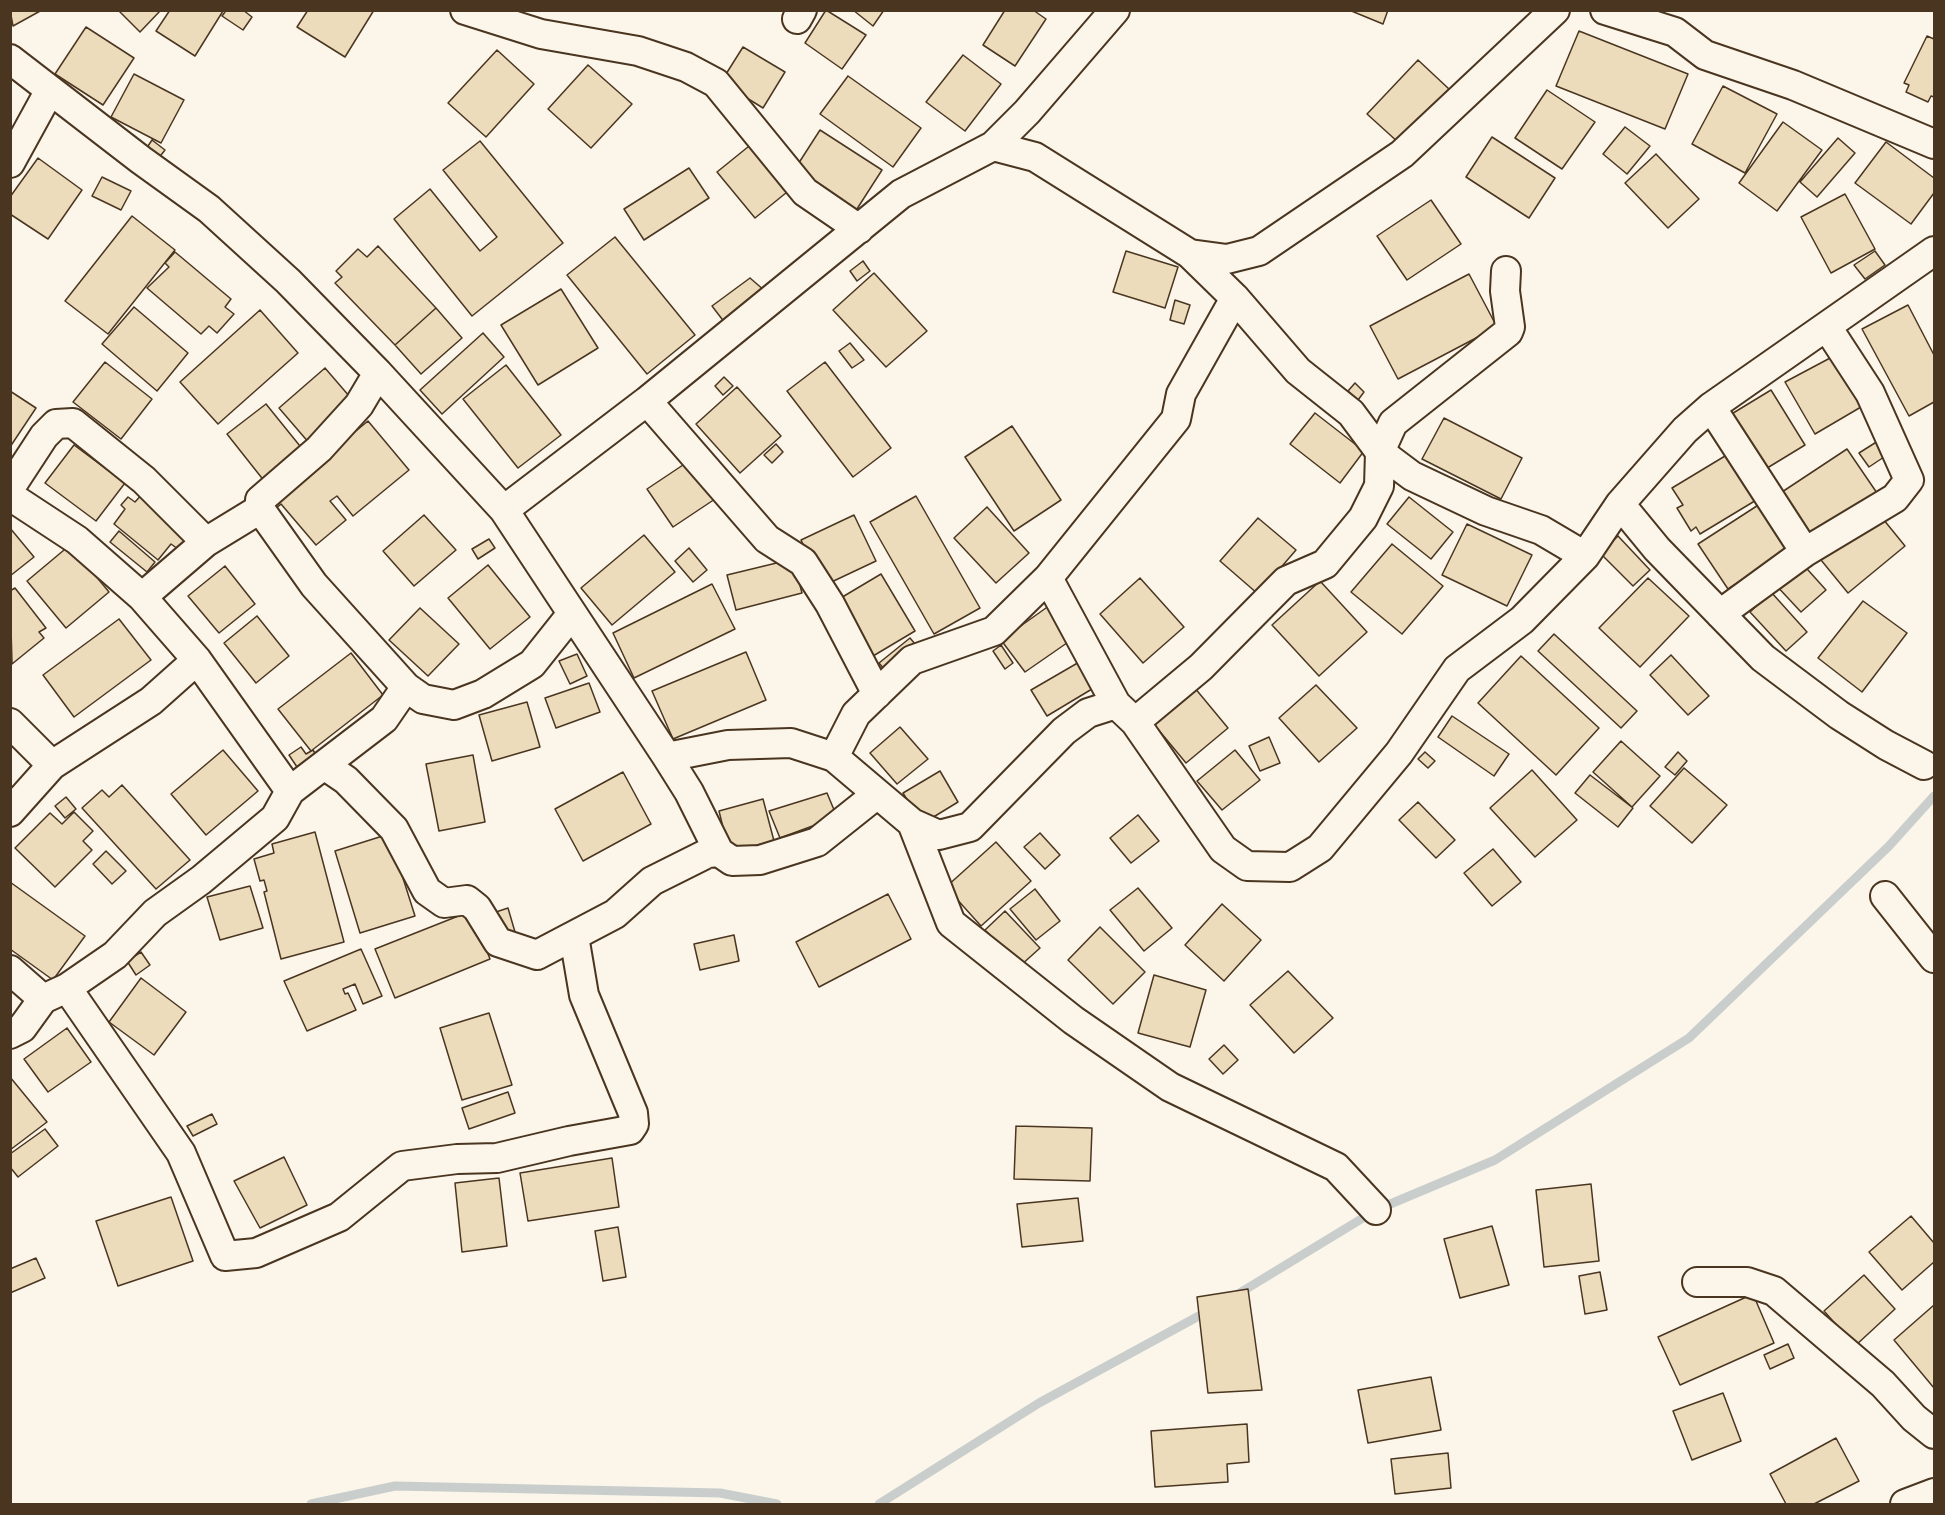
<!DOCTYPE html>
<style>
body{margin:0}
#map{position:relative;width:1945px;height:1515px;overflow:hidden;background:#fbf6e9;font-family:"Nunito Sans",sans-serif}
canvas{display:block}
.frame{position:absolute;inset:0;border:12px solid #4a3520;pointer-events:none}
</style>
<div id="map">
<canvas width="1945" height="1515"></canvas>
<div class="frame"></div>
</div>
<script>
const c = document.querySelector('canvas').getContext('2d');
c.lineJoin = 'round';
const toPath = rows => new Path2D(rows.map(r => 'M' + r).join(''));
function stroke(path, color, width, dash) { c.strokeStyle = color; c.lineWidth = width; c.lineCap = dash ? 'butt' : 'round'; c.setLineDash(dash || []); c.stroke(path); }
function paint(path, color) { c.fillStyle = color; c.fill(path, 'evenodd'); }
stroke(toPath([
 [1238,1294,1376,1210,1495,1160,1689,1038,1889,846,1934,796],
 [311,1504,395,1486,720,1493,777,1504],
 [879,1504,1039,1403,1208,1311]
]), '#c9cecd', 9);
const building = toPath([
 [10,10,42,10,13,26,10,10],
 [118,10,160,10,160,11,140,32,118,10],
 [170,10,222,10,223,11,195,56,156,31,170,10],
 [222,10,243,10,252,17,243,30,222,16,225,12,222,10],
 [308,10,374,10,345,57,297,27,308,10],
 [826,10,866,35,842,69,805,43,826,10],
 [853,10,884,10,873,26,853,10],
 [1005,10,1033,10,1046,19,1015,66,983,45,1005,10],
 [1349,10,1388,10,1383,24,1349,10],
 [86,27,134,58,103,105,55,74,86,27],
 [1579,31,1688,74,1665,129,1556,86,1579,31],
 [1927,36,1934,39,1934,97,1931,96,1928,102,1906,92,1909,85,1904,83,1927,36],
 [743,47,785,72,763,108,721,82,743,47],
 [497,50,534,84,486,137,448,103,497,50],
 [963,55,1001,84,965,131,926,102,963,55],
 [1418,60,1449,89,1399,143,1367,114,1418,60],
 [588,65,632,104,591,148,548,109,588,65],
 [134,74,184,100,161,143,111,117,134,74],
 [848,76,921,128,893,167,820,114,848,76],
 [1723,86,1777,114,1745,173,1692,144,1723,86],
 [1547,90,1595,122,1562,169,1515,138,1547,90],
 [1783,122,1822,150,1777,211,1739,183,1783,122],
 [1625,127,1650,146,1627,174,1603,154,1625,127],
 [820,130,882,170,855,212,793,172,820,130],
 [1492,137,1555,178,1529,218,1466,177,1492,137],
 [759,138,797,184,755,218,717,172,759,138],
 [1838,138,1855,153,1817,197,1800,182,1838,138],
 [152,140,165,150,154,164,142,155,152,140],
 [480,141,563,243,472,316,394,219,430,189,480,251,497,237,443,170,480,141],
 [1886,142,1934,178,1934,193,1911,224,1855,183,1886,142],
 [1656,154,1699,199,1668,228,1625,183,1656,154],
 [38,158,82,190,48,239,10,214,10,197,38,158],
 [689,168,709,198,644,240,624,209,689,168],
 [102,177,131,191,121,210,92,196,102,177],
 [1845,194,1875,249,1831,273,1801,217,1845,194],
 [1431,200,1461,244,1407,280,1377,236,1431,200],
 [132,216,175,250,108,334,65,301,132,216],
 [615,237,695,335,647,374,567,275,615,237],
 [378,246,436,308,395,345,335,283,342,277,336,271,358,249,367,257,378,246],
 [1126,251,1178,267,1165,308,1113,292,1126,251],
 [1875,251,1885,265,1865,279,1854,265,1875,251],
 [175,252,231,299,225,307,234,314,217,333,209,326,201,334,147,288,169,267,165,263,175,252],
 [863,261,870,271,857,281,850,271,863,261],
 [874,273,927,331,886,367,833,310,874,273],
 [1469,274,1497,327,1398,379,1370,326,1469,274],
 [750,278,765,291,725,323,712,306,750,278],
 [561,289,598,348,538,385,501,325,561,289],
 [1175,300,1190,305,1184,324,1170,320,1175,300],
 [1908,305,1934,355,1934,402,1909,416,1862,329,1908,305],
 [134,307,188,353,157,391,102,344,134,307],
 [436,308,462,338,421,374,395,345,436,308],
 [260,310,298,353,218,424,180,382,260,310],
 [483,333,504,357,442,414,420,390,483,333],
 [850,343,864,360,852,368,839,351,850,343],
 [1832,357,1861,407,1815,434,1785,382,1832,357],
 [105,362,152,399,121,439,73,402,105,362],
 [825,362,891,448,853,477,787,391,825,362],
 [506,365,561,435,518,468,463,399,506,365],
 [325,368,356,404,310,444,279,408,325,368],
 [724,377,733,386,723,395,715,386,724,377],
 [1355,383,1364,392,1358,400,1348,391,1355,383],
 [737,387,781,436,740,473,696,424,737,387],
 [1771,390,1805,445,1759,473,1725,418,1771,390],
 [10,391,36,408,10,447,10,391],
 [266,404,304,451,265,482,227,434,266,404],
 [1315,413,1364,451,1340,483,1290,444,1315,413],
 [1444,418,1522,458,1501,499,1422,459,1444,418],
 [368,421,409,470,353,516,337,496,330,501,346,520,316,545,281,504,273,511,267,504,368,421],
 [1012,426,1061,500,1014,531,965,457,1012,426],
 [1878,441,1887,455,1869,467,1859,453,1878,441],
 [776,444,783,452,772,463,764,455,776,444],
 [74,445,125,483,96,521,45,483,74,445],
 [1847,449,1877,493,1812,536,1782,492,1847,449],
 [1730,453,1758,499,1700,534,1696,527,1691,531,1677,508,1683,505,1672,488,1730,453],
 [692,459,718,497,673,527,647,489,692,459],
 [144,492,188,528,180,537,185,541,178,549,171,544,158,560,114,524,125,509,121,505,128,497,135,502,144,492],
 [916,496,980,608,934,634,870,522,916,496],
 [1409,497,1453,532,1431,559,1387,524,1409,497],
 [1763,502,1793,547,1728,589,1698,544,1763,502],
 [987,507,1029,553,996,583,954,538,987,507],
 [1879,514,1905,546,1848,593,1821,560,1879,514],
 [424,515,456,550,414,586,383,551,424,515],
 [854,515,876,561,823,586,801,540,854,515],
 [1258,518,1296,550,1258,594,1220,561,1258,518],
 [1467,524,1532,555,1507,606,1442,575,1467,524],
 [10,528,34,557,10,576,10,528],
 [119,531,155,562,147,572,110,542,119,531],
 [644,535,675,572,612,625,581,588,644,535],
 [1618,536,1650,570,1633,586,1600,553,1618,536],
 [489,539,495,548,478,559,472,549,489,539],
 [1392,544,1443,586,1402,634,1351,592,1392,544],
 [70,545,109,592,66,628,27,581,70,545],
 [689,548,707,570,693,582,675,561,689,548],
 [793,559,802,593,736,610,727,575,793,559],
 [1799,560,1826,590,1801,612,1774,583,1799,560],
 [488,565,530,617,490,649,448,598,488,565],
 [225,566,255,604,219,633,188,596,225,566],
 [881,574,915,631,868,659,834,602,881,574],
 [1140,578,1184,627,1143,663,1100,614,1140,578],
 [1648,578,1689,616,1640,667,1599,628,1648,578],
 [1320,581,1367,632,1319,676,1272,625,1320,581],
 [712,584,735,629,634,678,613,633,712,584],
 [15,588,46,628,39,632,44,638,12,664,10,591,15,588],
 [1771,592,1807,632,1786,651,1750,612,1771,592],
 [1863,601,1907,633,1862,692,1818,658,1863,601],
 [1053,603,1077,636,1025,672,1001,640,1053,603],
 [420,608,459,644,428,676,389,640,420,608],
 [257,616,289,656,256,683,224,643,257,616],
 [119,619,151,660,74,717,43,675,119,619],
 [1554,634,1637,711,1621,728,1538,651,1554,634],
 [910,638,921,651,890,676,879,663,910,638],
 [1001,645,1013,663,1005,669,993,651,1001,645],
 [746,652,766,700,673,739,652,691,746,652],
 [351,653,383,695,311,751,278,709,351,653],
 [577,654,587,676,570,684,559,661,577,654],
 [1671,655,1709,696,1688,715,1650,675,1671,655],
 [1521,656,1599,728,1556,775,1478,703,1521,656],
 [1081,661,1097,686,1047,716,1031,690,1081,661],
 [589,683,600,712,556,728,545,698,589,683],
 [1316,685,1357,728,1319,762,1279,718,1316,685],
 [1194,687,1228,728,1186,763,1152,722,1194,687],
 [527,702,540,747,492,761,479,715,527,702],
 [1452,716,1509,754,1494,776,1438,737,1452,716],
 [900,727,928,759,897,784,870,753,900,727],
 [1269,737,1280,763,1260,771,1249,746,1269,737],
 [1621,741,1660,776,1632,807,1593,772,1621,741],
 [301,747,306,754,313,750,316,755,297,767,289,755,301,747],
 [223,750,258,791,206,835,171,794,223,750],
 [1235,750,1260,780,1222,810,1197,781,1235,750],
 [1425,752,1435,761,1428,768,1418,759,1425,752],
 [1678,752,1687,761,1675,775,1665,767,1678,752],
 [473,755,485,822,439,831,426,764,473,755],
 [1684,768,1727,805,1692,843,1650,806,1684,768],
 [1532,770,1577,820,1535,857,1490,808,1532,770],
 [940,771,958,802,922,824,903,793,940,771],
 [623,772,651,824,583,861,555,809,623,772],
 [1590,775,1633,808,1618,827,1575,793,1590,775],
 [122,785,190,860,156,889,82,808,102,790,109,797,122,785],
 [827,793,837,817,780,838,769,811,827,793],
 [66,797,76,809,65,818,55,806,66,797],
 [763,799,774,841,729,852,719,811,763,799],
 [1418,802,1455,840,1436,858,1399,820,1418,802],
 [74,812,93,831,83,841,92,850,55,887,15,848,50,813,62,824,74,812],
 [1138,815,1159,841,1131,863,1110,838,1138,815],
 [315,832,344,942,281,959,264,892,267,891,264,880,260,881,254,859,274,853,272,844,315,832],
 [1040,833,1060,855,1045,869,1024,847,1040,833],
 [389,834,415,916,360,933,335,851,389,834],
 [996,842,1031,881,981,926,946,887,996,842],
 [1493,849,1521,882,1492,906,1464,873,1493,849],
 [106,851,126,871,112,884,93,864,106,851],
 [10,882,85,936,53,980,10,949,10,882],
 [250,886,263,928,220,940,207,897,250,886],
 [1138,888,1172,928,1144,951,1110,910,1138,888],
 [1035,889,1060,921,1036,940,1010,909,1035,889],
 [888,894,911,939,819,987,796,942,888,894],
 [1222,904,1261,940,1224,981,1185,945,1222,904],
 [508,908,515,932,498,938,490,914,508,908],
 [471,911,490,959,395,998,375,949,471,911],
 [1005,911,1040,948,1020,966,985,930,1005,911],
 [1100,927,1145,972,1113,1004,1068,960,1100,927],
 [734,935,739,961,700,970,694,944,734,935],
 [361,949,382,996,363,1004,355,984,343,989,345,994,348,993,356,1010,307,1031,284,981,361,949],
 [141,952,150,965,136,975,127,961,141,952],
 [1288,971,1333,1018,1294,1053,1250,1005,1288,971],
 [1154,975,1206,990,1190,1047,1138,1033,1154,975],
 [141,978,186,1012,154,1055,109,1022,141,978],
 [489,1013,512,1085,462,1100,440,1028,489,1013],
 [67,1028,91,1062,48,1092,24,1059,67,1028],
 [1224,1045,1238,1060,1223,1074,1209,1059,1224,1045],
 [10,1077,47,1122,10,1150,10,1077],
 [508,1092,515,1113,469,1129,462,1108,508,1092],
 [212,1114,217,1124,193,1136,187,1126,212,1114],
 [1016,1126,1092,1128,1090,1181,1014,1179,1016,1126],
 [45,1129,58,1146,18,1177,10,1167,10,1154,45,1129],
 [284,1157,307,1205,260,1228,234,1181,284,1157],
 [612,1158,619,1207,528,1221,520,1173,612,1158],
 [499,1178,507,1246,462,1252,455,1183,499,1178],
 [1591,1184,1599,1261,1544,1267,1536,1190,1591,1184],
 [171,1197,193,1261,118,1286,96,1221,171,1197],
 [1078,1198,1083,1241,1022,1247,1017,1204,1078,1198],
 [1911,1216,1934,1243,1934,1262,1902,1290,1869,1252,1911,1216],
 [1492,1226,1509,1285,1460,1298,1444,1239,1492,1226],
 [618,1227,626,1277,603,1281,595,1231,618,1227],
 [36,1258,45,1278,10,1293,10,1269,36,1258],
 [1600,1272,1607,1310,1585,1314,1579,1276,1600,1272],
 [1864,1275,1895,1309,1855,1346,1824,1311,1864,1275],
 [1248,1289,1262,1390,1208,1393,1197,1297,1248,1289],
 [1753,1294,1774,1343,1680,1385,1658,1337,1753,1294],
 [1934,1305,1934,1388,1894,1340,1934,1305],
 [1788,1344,1794,1358,1770,1369,1764,1355,1788,1344],
 [1431,1377,1441,1430,1368,1443,1358,1390,1431,1377],
 [1723,1393,1741,1441,1692,1460,1673,1411,1723,1393],
 [1247,1424,1249,1462,1227,1464,1228,1482,1155,1487,1151,1431,1247,1424],
 [1836,1438,1859,1481,1814,1504,1786,1504,1770,1474,1836,1438],
 [1448,1453,1451,1488,1395,1494,1391,1459,1448,1453]
]);
paint(building, '#ecdcbc');
stroke(building, '#4a3520', 1.5);
const minor = toPath([
 [465,10,541,34,638,51,686,67,716,83,805,192,859,229],
 [1605,10,1675,32,1705,55,1793,85,1934,144],
 [797,19,802,10],
 [10,59,141,160,209,209,288,281,378,373,504,510,667,757,689,792,719,852],
 [993,146,1035,157,1190,254,1235,298,1298,371,1351,413,1380,452,1412,476,1486,511,1541,530,1585,556],
 [10,163,50,90],
 [1190,254,1227,259,1259,251,1402,154,1555,10],
 [647,401,767,539,803,562,830,604,877,694],
 [1711,407,1805,552],
 [10,488,44,436,56,424,73,423,144,480,206,542],
 [10,496,77,540,142,597,197,660,290,791],
 [1620,504,1657,549,1763,658,1839,715,1886,745,1924,765],
 [260,509,314,585,406,687,423,699,454,705,483,694,532,664,571,615],
 [504,510,647,401,901,194,993,146,1027,112,1115,10],
 [1048,578,1116,704],
 [142,597,206,542,260,509,260,500,319,449,359,405,378,373],
 [1720,614,1805,552,1895,498,1909,480,1870,393,1827,327],
 [1135,722,1201,667,1286,581,1325,564,1363,518,1379,486,1380,452,1393,423,1508,332,1510,327,1505,291,1506,271],
 [10,723,52,765],
 [667,757,728,745,791,743,834,757,912,823,939,835,970,827,1064,731,1088,713,1116,704,1135,722,1223,849,1247,866,1290,867,1320,848,1399,753,1457,669,1522,620,1585,556,1620,504,1685,430,1711,407,1934,251],
 [834,757,856,714,912,660,994,631,1048,578,1176,419,1181,394,1235,298],
 [324,765,346,780,394,829,427,891,444,903,467,900,477,908,498,942,537,955,615,914,652,881,708,853,719,852,732,861,760,860,817,842,876,795],
 [10,812,52,765,151,701,197,660],
 [912,823,951,923,1073,1020,1170,1087,1336,1167,1376,1210],
 [1885,896,1934,958],
 [10,970,43,999,22,1028,10,1034],
 [67,988,115,955,155,913,201,880,275,818,290,791,384,719,406,687],
 [43,999,67,988,181,1153,225,1256,256,1253,339,1217,402,1166,457,1159,497,1158,569,1141,630,1130,634,1124,633,1113,584,995,574,936],
 [1697,1282,1747,1282,1774,1291,1883,1384,1914,1418,1934,1434],
 [1905,1504,1934,1493]
]);
stroke(minor, '#4a3520', 32);
stroke(minor, '#fbf6e9', 28);
</script>
